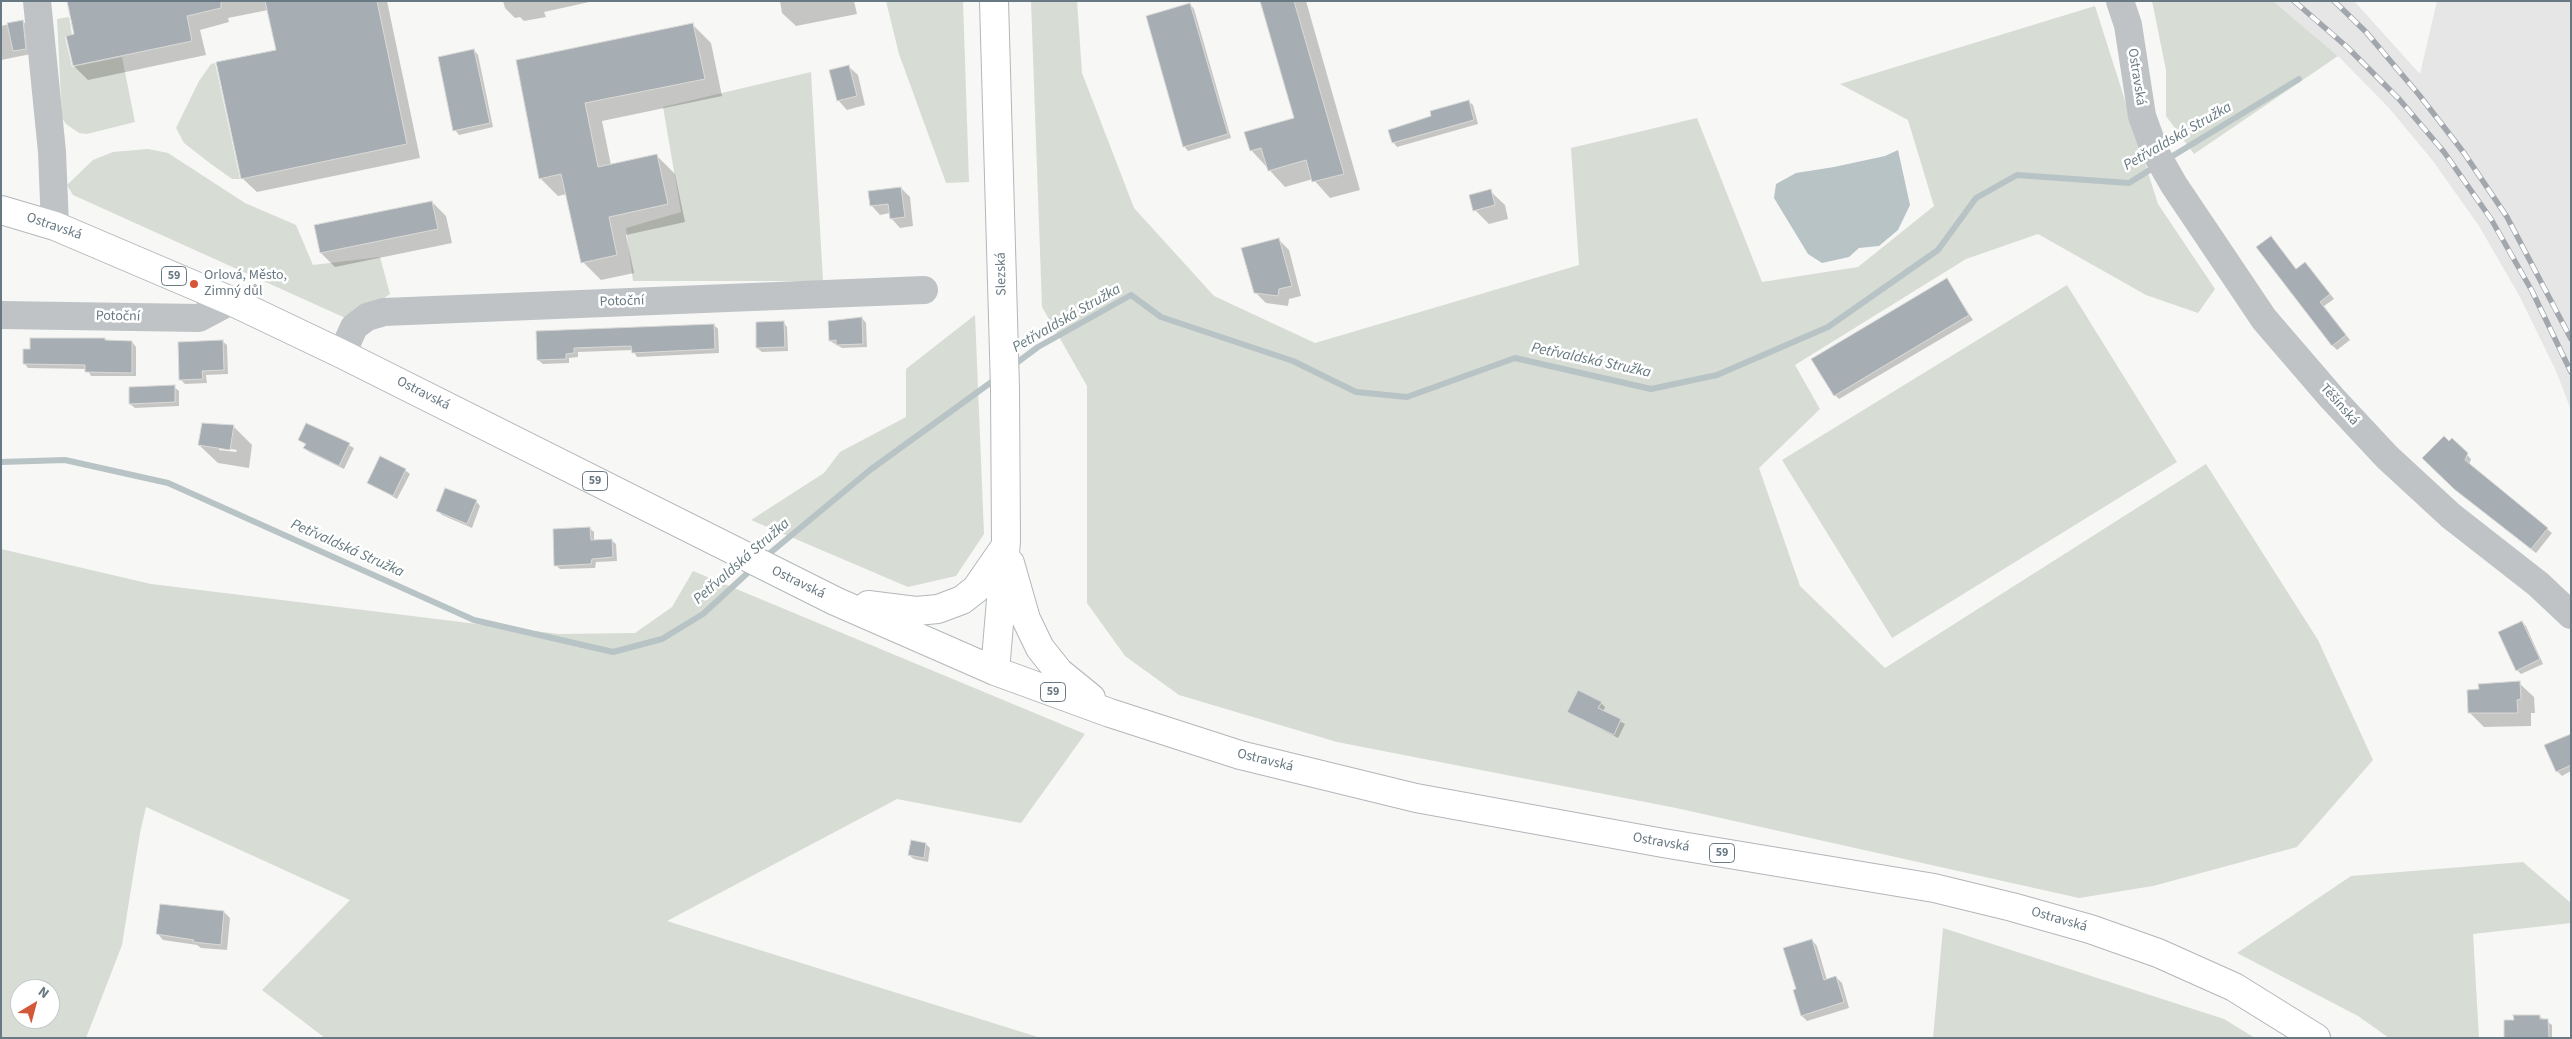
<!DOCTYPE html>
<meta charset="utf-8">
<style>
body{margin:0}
#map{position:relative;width:2572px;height:1039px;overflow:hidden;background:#f7f7f5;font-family:"Source Sans 3",sans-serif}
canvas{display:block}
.frame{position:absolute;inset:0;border:2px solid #697983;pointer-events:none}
.north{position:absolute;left:10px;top:979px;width:50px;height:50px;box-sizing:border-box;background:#fff;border:1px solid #c3c9cd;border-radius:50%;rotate:37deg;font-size:14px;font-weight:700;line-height:20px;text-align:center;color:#697983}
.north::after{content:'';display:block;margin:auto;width:18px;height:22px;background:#d45738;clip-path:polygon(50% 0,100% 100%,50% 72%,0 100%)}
</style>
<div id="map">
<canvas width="2572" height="1039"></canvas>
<div class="frame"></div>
<div class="north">N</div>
</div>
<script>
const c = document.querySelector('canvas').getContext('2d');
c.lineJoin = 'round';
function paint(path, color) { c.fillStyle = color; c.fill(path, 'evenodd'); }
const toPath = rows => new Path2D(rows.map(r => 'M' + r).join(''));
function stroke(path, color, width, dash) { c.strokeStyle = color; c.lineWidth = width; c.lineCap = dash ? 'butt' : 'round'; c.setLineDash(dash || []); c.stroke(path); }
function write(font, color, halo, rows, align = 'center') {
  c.font = font + ' "Source Sans 3",sans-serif'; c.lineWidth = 5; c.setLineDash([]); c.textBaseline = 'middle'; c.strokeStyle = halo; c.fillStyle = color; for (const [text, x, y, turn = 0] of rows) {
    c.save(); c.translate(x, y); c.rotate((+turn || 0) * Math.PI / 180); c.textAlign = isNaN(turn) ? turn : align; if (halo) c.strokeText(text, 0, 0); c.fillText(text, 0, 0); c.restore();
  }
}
paint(toPath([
 [2273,1,2354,1,2420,74,2437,1,2571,1,2571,410,2556,371,2520,297,2479,226,2433,161,2389,108,2338,56]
]), '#e5e6e5');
paint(toPath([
 [886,1,963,1,969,182,946,183,899,54],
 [1031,1,1077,1,1082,73,1134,208,1214,296,1315,343,1579,265,1571,148,1697,118,1762,282,1858,267,1934,206,1908,120,1840,84,2095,6,2158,204,2215,289,2198,313,2146,295,2038,234,1966,259,1795,365,1820,409,1759,468,1800,586,1885,668,2206,464,2318,640,2373,760,2297,847,2153,886,2079,898,1676,808,1337,742,1179,695,1125,656,1087,603,1087,386,1042,307],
 [2152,1,2273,1,2338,56,2194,154,2166,116,2166,70],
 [69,17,72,35,65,37,72,67,122,57,135,122,87,134,79,133,66,124,62,118,57,19],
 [215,63,240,179,232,179,211,164,184,143,176,128,199,81,211,64],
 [811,72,823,281,633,281,626,228,681,212,663,107],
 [148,149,168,153,245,203,296,225,313,265,380,257,390,294,352,321,73,195,67,185,93,160,113,152],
 [2067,285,2177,462,1892,638,1782,460],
 [975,315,984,534,956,576,908,587,751,520,824,473,840,452,906,417,906,369],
 [1,549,151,584,559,634,635,633,672,607,693,571,1085,734,1021,823,897,799,667,921,1041,1038,325,1038,262,990,350,900,146,807,140,833,122,945,86,1038,1,1038],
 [20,989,50,989,50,1019,20,1019],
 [2523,862,2571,903,2571,923,2473,934,2479,1038,2389,1038,2358,1016,2237,953,2351,876],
 [1943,928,2224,1019,2255,1038,1933,1038]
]), '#d7dcd4');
paint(toPath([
 [1898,150,1910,205,1898,230,1879,246,1859,248,1849,257,1822,263,1808,254,1774,198,1776,184,1796,173,1834,167,1885,156]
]), '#b8c3c6');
paint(toPath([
 [68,1,387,1,420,158,257,192,242,178,277,51,268,10,228,18,229,22,200,30,206,55,88,80,74,66,75,35],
 [503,1,594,1,544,12,546,17,524,21,520,17,515,18,505,8],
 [780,1,854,1,857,14,796,26,782,13],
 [1262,1,1306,1,1360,190,1330,198,1313,179,1285,187,1251,150,1295,118],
 [1190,4,1194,9,1231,138,1188,151,1184,146],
 [23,21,28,27,31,54,1,60,1,26],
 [693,25,711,43,722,96,602,121,611,165,657,156,675,174,685,222,626,235,634,273,601,280,583,262,567,194,558,196,540,178,518,61],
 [474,50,478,55,493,127,459,135,455,130],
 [848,66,858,75,865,105,847,110,838,100],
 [1468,101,1473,105,1478,124,1397,147,1393,142,1433,117],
 [901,188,910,197,913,226,900,228,891,218,890,213,880,215,871,205],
 [1490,191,1505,205,1508,219,1489,224,1475,210],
 [432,202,446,216,452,243,335,267,321,253],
 [1278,239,1289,250,1301,296,1289,299,1288,306,1266,303,1255,292],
 [2258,248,2296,270,2305,263,2310,268,2334,299,2324,306,2350,340,2337,350,2333,346],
 [1947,280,1973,320,1839,399,1835,395],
 [862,318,866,323,867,347,842,348,830,341],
 [783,322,787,327,788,351,762,352,757,348],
 [714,325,718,329,719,353,637,357,633,350,578,352,578,357,569,358,569,363,543,364,538,360,538,333],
 [105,339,107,341,132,342,136,347,136,376,91,376,87,369,28,368,24,363],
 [222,341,227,345,228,374,206,375,207,383,185,384,181,380,179,343],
 [174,387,179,391,179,406,135,408,130,404],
 [233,426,252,445,249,468,218,463,199,445],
 [219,447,237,450,236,452,219,450],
 [315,427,354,448,344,469,309,452,305,448,306,445,299,439],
 [2452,440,2471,459,2469,465,2552,533,2536,553,2459,493,2449,443],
 [405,470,410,474,397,499,369,482],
 [476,501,480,506,472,528,442,515,438,511],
 [589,528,594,532,594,541,611,540,616,544,617,561,596,562,595,568,560,569,556,565],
 [2521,622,2526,626,2543,664,2521,674,2517,670],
 [2519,683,2534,697,2535,713,2531,713,2531,726,2484,727,2470,713],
 [1601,703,1605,707,1603,712,1625,724,1618,738,1568,712],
 [2571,735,2571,771,2562,776,2557,771],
 [926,844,930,848,928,862,914,859,909,855],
 [224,912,230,918,227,950,201,948,197,945,163,940,157,933],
 [1812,940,1817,946,1827,980,1836,977,1842,983,1849,1008,1807,1021,1802,1016,1798,990],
 [2539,1016,2552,1025,2552,1038,2505,1038,2515,1021]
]), '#0003');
stroke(toPath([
 [2166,160,2299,79],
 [1011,367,1038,347,1131,295,1161,317,1293,361,1356,392,1407,397,1515,358,1651,389,1717,375,1828,327,1938,250,1976,198,2017,175,2129,183,2156,166],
 [1,462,65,460,168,483,474,620,613,652,662,639,703,614,753,568],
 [764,558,870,470,997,378]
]), '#b8c3c6', 6);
const building = toPath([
 [67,1,221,1,221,8,187,16,192,41,73,66,66,36,74,34,67,1],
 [265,1,377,1,407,144,241,179,216,62,276,50,265,1],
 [1260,1,1294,1,1344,174,1312,182,1306,160,1268,171,1261,148,1250,151,1244,132,1294,118,1260,1],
 [1190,3,1228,134,1183,147,1146,16,1190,3],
 [23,20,26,49,13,51,7,23,23,20],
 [693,23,705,79,585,103,598,167,657,154,668,204,609,217,617,255,581,263,561,174,539,179,516,60,693,23],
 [474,49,490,123,453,131,438,57,474,49],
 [849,65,857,96,837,101,829,70,849,65],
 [1469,100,1474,120,1392,143,1388,130,1431,116,1430,111,1469,100],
 [901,187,905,217,890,219,888,204,870,206,868,191,901,187],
 [1491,189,1495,205,1473,211,1469,195,1491,189],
 [432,201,438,229,320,253,314,225,432,201],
 [2271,236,2296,269,2305,262,2330,294,2320,302,2346,335,2332,346,2256,247,2271,236],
 [1279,238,1292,286,1279,289,1278,296,1254,293,1241,248,1279,238],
 [1947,278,1969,315,1834,396,1811,359,1947,278],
 [862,317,863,344,836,345,836,340,829,341,828,321,862,317],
 [784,321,785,347,756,348,756,322,784,321],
 [714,324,715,349,632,353,631,346,574,348,574,353,566,354,566,359,537,360,536,331,714,324],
 [30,338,105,338,105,340,132,341,132,373,85,372,85,365,23,364,23,349,30,349,30,338],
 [223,340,224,370,202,371,203,379,179,380,178,342,223,340],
 [175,385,175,402,129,404,129,387,175,385],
 [202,423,234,425,230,450,198,445,202,423],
 [306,423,350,443,339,466,303,448,306,444,298,440,306,423],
 [2444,436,2449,441,2452,438,2468,453,2465,460,2548,528,2531,549,2454,489,2422,458,2444,436],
 [380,456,406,469,393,496,367,483,380,456],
 [445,488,477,500,467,524,436,511,445,488],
 [590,527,591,540,612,539,613,557,592,559,591,564,554,566,553,529,590,527],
 [2522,621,2540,659,2516,671,2498,632,2522,621],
 [2520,681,2521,699,2517,700,2518,713,2468,713,2467,690,2479,689,2478,684,2520,681],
 [1578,690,1602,702,1598,708,1621,719,1614,735,1567,712,1578,690],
 [2571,734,2571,765,2556,772,2544,745,2571,734],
 [911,840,926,843,924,858,908,855,911,840],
 [160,904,224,911,221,945,193,942,194,940,156,934,160,904],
 [1812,939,1824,980,1836,976,1844,1002,1801,1016,1793,990,1796,989,1783,948,1812,939],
 [2513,1015,2540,1015,2540,1019,2548,1019,2549,1038,2504,1038,2504,1020,2514,1020,2513,1015]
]);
paint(building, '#a7aeb3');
stroke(building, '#d9d9d7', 1);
const major = toPath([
 [994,1,1005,388,1006,541,995,671],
 [1,210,55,226,231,301,342,354,835,601,995,671,1110,713,1240,755,1416,798,1663,843,1934,888,2012,907,2090,929,2158,953,2234,987,2316,1038],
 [1010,563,1026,619,1040,648,1059,672,1091,698],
 [868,605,916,611,938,609,962,600,976,589,1005,547]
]);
stroke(major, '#b2b7ba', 30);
stroke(toPath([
 [37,1,52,152,55,226],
 [2120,1,2128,25,2142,116,2155,152,2174,185,2264,319,2332,398,2387,457,2451,516,2538,584,2571,615],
 [1,315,199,318,231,301],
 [342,354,354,327,367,317,384,312,924,290]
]), '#bfc3c6', 28);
stroke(major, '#fff', 28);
const rail = toPath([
 [2294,1,2347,47,2399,99,2444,152,2491,219,2532,291,2571,372],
 [2334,1,2366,32,2420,96,2464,153,2507,217,2571,339]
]);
stroke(rail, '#a1a7ac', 5.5);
stroke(rail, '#fff', 4, [11]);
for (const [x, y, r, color] of [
 [194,284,5,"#d45738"]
]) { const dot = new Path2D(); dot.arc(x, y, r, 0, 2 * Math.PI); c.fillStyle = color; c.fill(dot); stroke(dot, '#fff', 2); }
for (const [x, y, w] of [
 [174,276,25],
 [595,481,25],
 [1053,692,25],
 [1722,853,25]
]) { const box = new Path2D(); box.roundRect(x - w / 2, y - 9.5, w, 19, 4); c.fillStyle = '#fff'; c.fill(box); stroke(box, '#697983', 1); }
write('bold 12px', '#697983', null, [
 ["59",174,276],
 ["59",595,481],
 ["59",1053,692],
 ["59",1722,853]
]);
write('14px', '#697983', '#fff', [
 ["Ostravská",2136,77,81],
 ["Ostravská",54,227,19],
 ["Slezská",1002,274,-91],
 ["Potoční",622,302,-2],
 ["Potoční",118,317,1],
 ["Ostravská",423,394,27],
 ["Těšínská",2339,405,48],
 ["Ostravská",798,583,26],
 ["Ostravská",1265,761,14],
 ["Ostravská",1661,843,10],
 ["Ostravská",2059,920,16]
]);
write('14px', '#697983', '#fff', [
 ["Orlová, Město,",204,276],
 ["Zimný důl",204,292]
], 'left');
write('italic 15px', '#65797f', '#fff', [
 ["Petřvaldská Stružka",2178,137,-30],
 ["Petřvaldská Stružka",1067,319,-30],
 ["Petřvaldská Stružka",1591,361,12],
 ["Petřvaldská Stružka",347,549,24],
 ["Petřvaldská Stružka",742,562,-41]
]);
</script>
